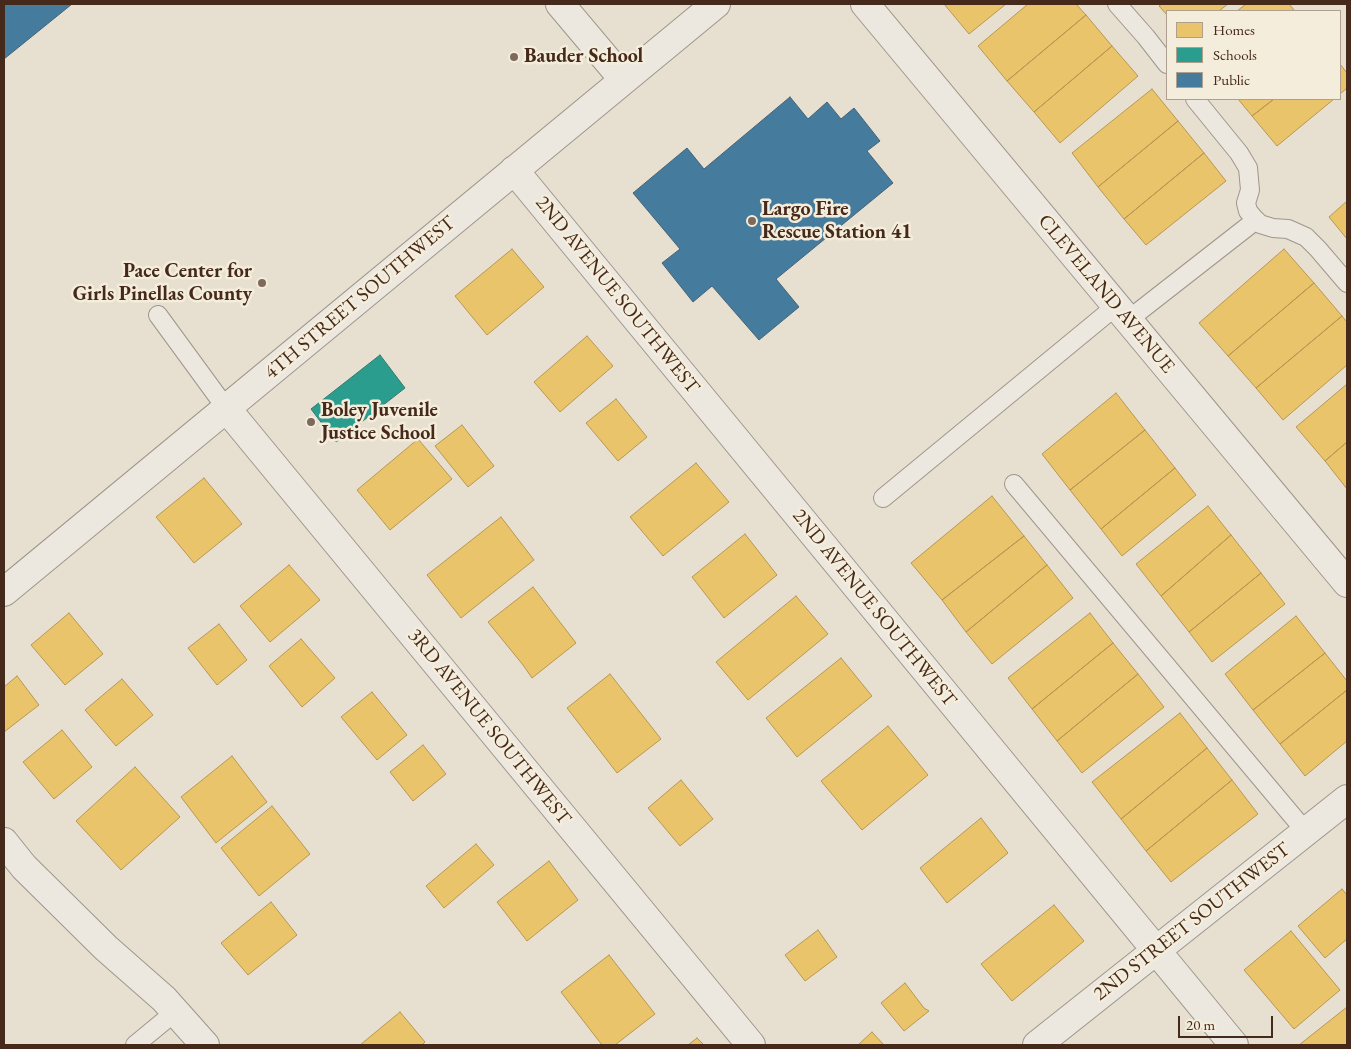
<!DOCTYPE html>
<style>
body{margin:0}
#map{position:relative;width:1351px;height:1049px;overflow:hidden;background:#e7e0d0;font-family:"EB Garamond",serif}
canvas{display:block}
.frame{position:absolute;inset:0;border:5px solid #45291a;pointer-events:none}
.legend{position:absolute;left:1166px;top:10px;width:175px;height:90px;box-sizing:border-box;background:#f5eddb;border:1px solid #af9f8e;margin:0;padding:6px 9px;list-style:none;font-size:15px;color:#45291a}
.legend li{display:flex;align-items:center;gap:10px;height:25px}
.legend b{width:25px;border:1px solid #af9f8e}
.scale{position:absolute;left:1178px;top:1016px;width:95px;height:22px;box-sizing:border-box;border:2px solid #45291a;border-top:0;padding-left:6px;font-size:15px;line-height:18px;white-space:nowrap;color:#45291a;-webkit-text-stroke:4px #f5eddb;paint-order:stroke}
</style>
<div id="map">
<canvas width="1351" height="1049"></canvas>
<div class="frame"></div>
<ul class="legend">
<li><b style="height:14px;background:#e9c46a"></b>Homes</li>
<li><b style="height:14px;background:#2a9d8f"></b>Schools</li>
<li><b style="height:14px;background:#457b9d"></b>Public</li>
</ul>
<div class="scale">20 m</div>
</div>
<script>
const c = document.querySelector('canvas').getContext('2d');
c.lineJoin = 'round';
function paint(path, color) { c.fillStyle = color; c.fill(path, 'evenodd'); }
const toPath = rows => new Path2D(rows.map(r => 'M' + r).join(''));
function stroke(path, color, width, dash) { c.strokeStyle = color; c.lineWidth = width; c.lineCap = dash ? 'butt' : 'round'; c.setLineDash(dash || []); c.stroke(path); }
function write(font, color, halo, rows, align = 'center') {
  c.font = font + ' "EB Garamond",serif'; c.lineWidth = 5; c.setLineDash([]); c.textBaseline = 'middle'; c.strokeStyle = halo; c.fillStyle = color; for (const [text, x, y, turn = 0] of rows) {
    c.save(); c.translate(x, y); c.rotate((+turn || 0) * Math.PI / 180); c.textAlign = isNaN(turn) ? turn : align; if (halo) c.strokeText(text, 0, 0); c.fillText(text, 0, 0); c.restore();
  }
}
const homes = toPath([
 [944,4,1006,4,969,34,944,4],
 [1028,4,1076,4,1086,15,1007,81,978,46,1028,4],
 [1162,4,1228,4,1219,11,1167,11,1167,15,1159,6,1162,4],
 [1246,4,1289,4,1295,11,1237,11,1246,4],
 [1086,15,1112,46,1034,112,1007,81,1086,15],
 [1112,46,1138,76,1060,143,1034,112,1112,46],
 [1340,64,1347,73,1347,88,1340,94,1340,64],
 [1152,89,1178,121,1098,187,1072,153,1152,89],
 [1238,99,1274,99,1252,116,1238,99],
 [1274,99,1334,99,1277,146,1252,116,1274,99],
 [1178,121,1204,153,1124,219,1098,187,1178,121],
 [1204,153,1226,181,1146,245,1124,219,1204,153],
 [1347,201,1347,239,1329,217,1347,201],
 [512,249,544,287,487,335,455,296,512,249],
 [1284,249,1314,283,1228,356,1199,323,1284,249],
 [1314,283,1342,316,1256,388,1228,356,1314,283],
 [1342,316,1347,322,1347,365,1283,420,1256,388,1342,316],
 [587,336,613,366,560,412,534,382,587,336],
 [1347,384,1347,442,1325,461,1296,427,1347,384],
 [1116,393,1145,430,1070,490,1042,454,1116,393],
 [616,399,647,437,618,461,586,423,616,399],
 [462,425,494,466,468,487,435,446,462,425],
 [1145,430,1175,468,1101,529,1070,490,1145,430],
 [418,439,452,479,390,530,357,490,418,439],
 [1347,442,1347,489,1325,461,1347,442],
 [696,463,729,502,663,556,630,517,696,463],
 [1175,468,1196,495,1122,556,1101,529,1175,468],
 [204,478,242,524,194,563,156,517,204,478],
 [992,496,1024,536,942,600,911,563,992,496],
 [1208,506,1231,535,1161,596,1136,564,1208,506],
 [501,517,534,560,461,618,427,575,501,517],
 [745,534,777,575,724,618,692,577,745,534],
 [1231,535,1261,573,1189,632,1161,596,1231,535],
 [1024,536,1047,565,966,632,942,600,1024,536],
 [289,565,320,600,270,642,240,606,289,565],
 [1047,565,1073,598,992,664,966,632,1047,565],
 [1261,573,1285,604,1212,662,1189,632,1261,573],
 [533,587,576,643,532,678,523,665,488,622,533,587],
 [796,596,828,634,748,700,716,662,796,596],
 [69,613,103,654,65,685,31,645,69,613],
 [1090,613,1113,643,1032,709,1008,678,1090,613],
 [1296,616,1325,653,1253,710,1225,674,1296,616],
 [219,624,247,660,217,685,188,648,219,624],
 [301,639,335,678,302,707,269,666,301,639],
 [1113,643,1138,674,1057,741,1032,709,1113,643],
 [1325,653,1347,681,1347,690,1280,744,1253,710,1325,653],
 [841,658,872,696,797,757,766,718,841,658],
 [610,674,661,739,617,773,567,708,610,674],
 [1138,674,1164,707,1082,773,1057,741,1138,674],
 [17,676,39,705,4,732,4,687,17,676],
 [122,679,153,715,116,746,85,710,122,679],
 [1347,690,1347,741,1305,776,1280,744,1347,690],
 [372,692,407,735,377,760,341,717,372,692],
 [1180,713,1207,748,1121,819,1092,782,1180,713],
 [888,726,928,775,862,830,821,781,888,726],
 [62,730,92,767,54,799,23,762,62,730],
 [423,745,446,774,413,801,390,772,423,745],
 [1207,748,1232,780,1146,851,1121,819,1207,748],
 [232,756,267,802,216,843,181,797,232,756],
 [135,767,180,817,121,870,76,821,135,767],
 [681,780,713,819,680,846,648,808,681,780],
 [1232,780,1258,814,1171,882,1146,851,1232,780],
 [272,806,310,854,259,896,221,848,272,806],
 [981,818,1008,853,947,903,920,868,981,818],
 [476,844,494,865,444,908,426,886,476,844],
 [549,861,578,900,527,941,497,902,549,861],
 [1342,889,1347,895,1347,939,1325,958,1298,926,1342,889],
 [271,902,297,935,248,975,221,943,271,902],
 [1054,905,1084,941,1012,1001,981,964,1054,905],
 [818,930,837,957,805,981,785,955,818,930],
 [1291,931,1340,990,1294,1029,1244,970,1291,931],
 [609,955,655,1014,615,1045,602,1045,561,992,609,955],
 [905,983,924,1008,929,1011,904,1031,881,1003,905,983],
 [1347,1007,1347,1045,1299,1045,1347,1007],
 [400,1012,425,1042,422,1045,360,1045,400,1012],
 [872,1032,884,1045,858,1045,872,1032],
 [697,1038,704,1045,688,1045,697,1038]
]);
paint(homes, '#e9c46a');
stroke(homes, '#b89652', 1);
const schools = toPath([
 [380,355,405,388,336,442,311,409,380,355]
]);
paint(schools, '#2a9d8f');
stroke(schools, '#327a6c', 1);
const public = toPath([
 [4,4,72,4,4,59,4,4],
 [790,97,808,119,827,102,841,119,854,108,880,141,867,151,893,183,776,279,799,307,759,340,712,286,693,302,662,263,680,249,633,193,687,148,704,169,790,97]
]);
paint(public, '#457b9d');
stroke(public, '#456276', 1);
const lane = toPath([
 [1117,4,1146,37,1167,64],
 [1195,99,1239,153,1248,168,1250,190,1246,203,1248,211,1253,217,1260,224,1273,228,1288,229,1306,237,1318,249,1347,283],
 [158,315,226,408],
 [1128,320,1256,220],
 [1014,484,1306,832],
 [883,498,1116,306],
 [135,1045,175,1012]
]);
const street = toPath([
 [560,4,624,80],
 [865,4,1347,583],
 [514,170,1234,1045],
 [226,408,751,1045],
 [4,592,716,4],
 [4,842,24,867,106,948,164,999,205,1045],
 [1037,1045,1347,799]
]);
stroke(lane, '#9e968b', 20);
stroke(street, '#9e968b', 30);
stroke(lane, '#ece8e0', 18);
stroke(street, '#ece8e0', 28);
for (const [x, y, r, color] of [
 [514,57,5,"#7e695a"],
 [752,221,5,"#7e695a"],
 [262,283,5,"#7e695a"],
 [311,422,5,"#7e695a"]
]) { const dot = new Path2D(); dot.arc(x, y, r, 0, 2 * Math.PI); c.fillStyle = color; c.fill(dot); stroke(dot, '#f5eddb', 2); }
write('bold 20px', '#45291a', '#f5eddb', [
 ["Bauder School",524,57],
 ["Largo Fire",762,210],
 ["Rescue Station 41",762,233],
 ["Pace Center for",252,272,"right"],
 ["Girls Pinellas County",252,295,"right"],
 ["Boley Juvenile",321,411],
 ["Justice School",321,434]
], 'left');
write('20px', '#45291a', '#f5eddb', [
 ["CLEVELAND AVENUE",1106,294,50],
 ["2ND AVENUE SOUTHWEST",617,295,51],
 ["4TH STREET SOUTHWEST",360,298,-40],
 ["2ND AVENUE SOUTHWEST",874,608,51],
 ["3RD AVENUE SOUTHWEST",489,727,51],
 ["2ND STREET SOUTHWEST",1192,922,-38]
]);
</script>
